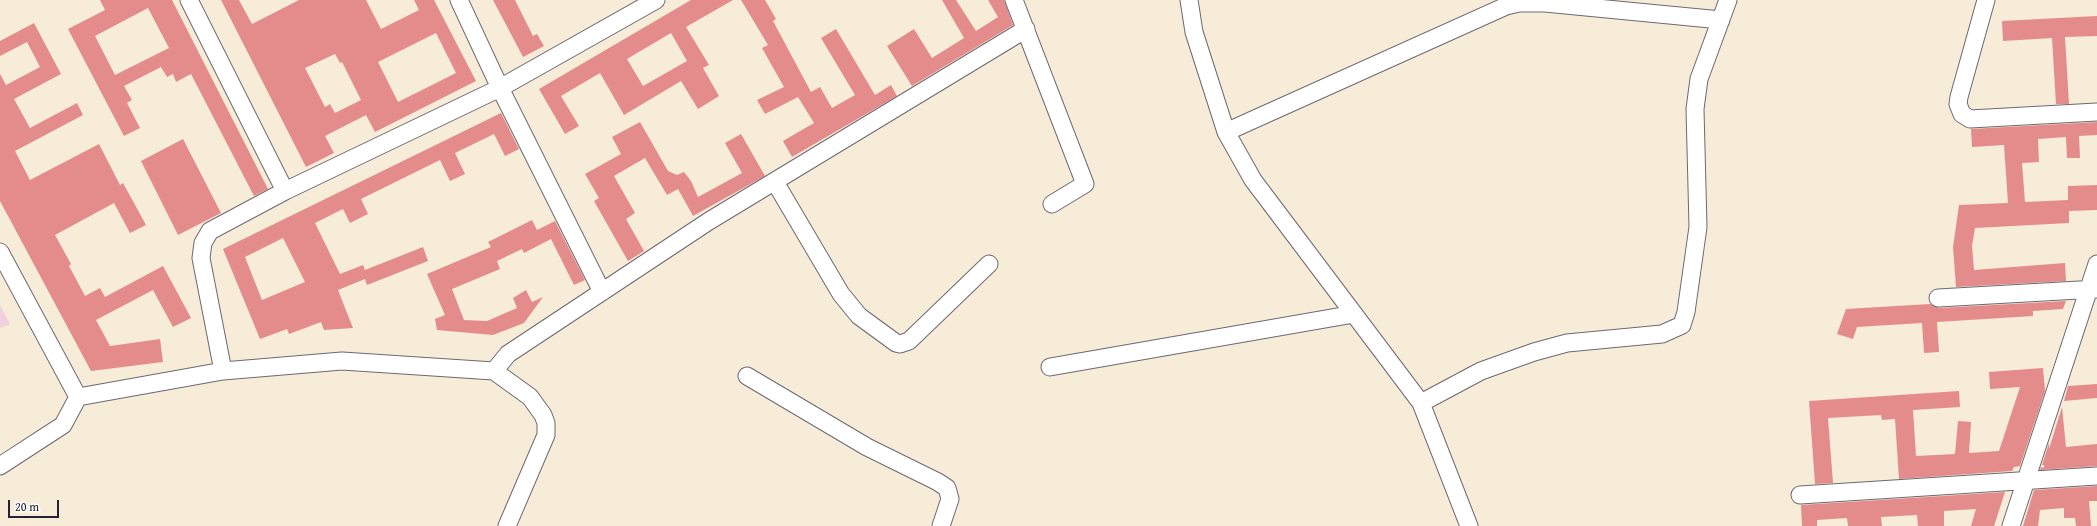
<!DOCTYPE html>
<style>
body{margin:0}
#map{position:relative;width:2097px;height:526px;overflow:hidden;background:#f6ecd8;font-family:"Gentium Book Plus",serif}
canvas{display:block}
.scale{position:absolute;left:8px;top:500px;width:51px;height:18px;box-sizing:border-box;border:2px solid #22223b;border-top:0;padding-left:5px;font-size:12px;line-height:14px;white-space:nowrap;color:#22223b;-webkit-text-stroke:3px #fdfcf7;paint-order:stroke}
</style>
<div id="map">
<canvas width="2097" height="526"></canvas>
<div class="scale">20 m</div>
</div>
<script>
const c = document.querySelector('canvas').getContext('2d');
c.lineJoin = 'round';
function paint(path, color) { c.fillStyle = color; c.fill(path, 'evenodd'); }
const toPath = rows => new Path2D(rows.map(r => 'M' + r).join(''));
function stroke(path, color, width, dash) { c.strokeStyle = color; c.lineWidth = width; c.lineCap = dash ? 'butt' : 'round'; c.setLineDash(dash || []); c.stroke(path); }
paint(toPath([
 [0,305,10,324,0,328]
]), '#f2cfe1');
paint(toPath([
 [100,0,172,0,268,189,254,196,191,74,176,82,173,74,167,77,161,67,124,86,132,100,127,103,140,128,124,136,68,29,105,10],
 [148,8,169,48,115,75,95,36],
 [221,0,239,0,252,24,299,0,366,0,381,29,419,10,414,0,434,0,476,81,375,132,366,115,325,136,334,153,306,167],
 [436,33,456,73,398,102,378,62],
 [335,54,340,63,342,62,361,100,335,113,330,104,325,107,305,68],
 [493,0,515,0,533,36,537,34,544,46,523,57],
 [691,0,733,0,686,27,709,65,703,68,719,96,698,109,681,81,624,115,600,73,561,96,579,126,565,134,539,89],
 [671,33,687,61,643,86,627,59],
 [741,0,765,0,776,19,773,21,811,92,820,87,832,108,855,95,821,38,836,29,875,95,891,85,897,96,792,157,783,141,814,123,798,97,765,114,757,100,784,87,762,48,768,45],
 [942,0,956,0,976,31,998,17,988,0,1004,0,1013,25,912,86,887,46,914,29,932,58,964,38],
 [2097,16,2097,36,2065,37,2069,104,2056,104,2052,38,2003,41,2002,21],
 [34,23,61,74,14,99,30,128,77,103,83,115,15,151,30,180,99,144,120,185,123,183,146,225,130,233,114,203,55,235,71,264,69,266,85,296,100,288,105,297,163,266,191,318,173,327,153,290,96,320,110,346,160,339,163,362,91,371,0,201,0,74,6,85,40,67,27,42,0,56,0,41],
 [501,113,519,149,505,156,494,134,455,153,465,174,450,181,440,160,361,199,368,214,350,223,343,209,315,223,340,274,363,265,365,270,423,247,428,261,367,285,365,279,338,290,353,328,324,330,321,322,289,334,287,329,260,339,223,249],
 [283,238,305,282,262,300,245,257],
 [640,122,668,171,677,175,684,172,691,181,698,197,742,173,725,143,741,134,765,176,693,216,678,189,667,195,645,158,614,176,635,213,626,219,644,251,628,261,594,201,599,198,585,174,621,154,612,137],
 [2097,122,2097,135,2079,136,2080,158,2067,158,2066,137,2038,139,2039,162,2022,163,2025,202,2068,200,2068,186,2097,185,2097,210,2069,211,2069,223,1975,228,1972,246,1974,270,2065,263,2066,281,1956,287,1953,247,1959,205,2008,203,2004,145,1972,147,1971,129],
 [183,139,221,213,178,235,141,161],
 [532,220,537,230,555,221,585,280,574,285,551,239,524,253,522,249,497,261,500,269,452,289,464,320,487,321,517,308,513,298,526,290,532,302,543,297,524,323,493,335,437,330,435,319,445,315,427,274,491,247,488,242],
 [2066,301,2063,309,2033,311,2033,316,1937,322,1939,352,1924,353,1922,323,1857,327,1853,339,1837,334,1846,309,1930,304,1939,308],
 [2043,368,2045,391,2020,466,2014,467,2012,471,1899,479,1895,419,1882,420,1881,415,1828,418,1833,483,1815,484,1809,401,1959,391,1960,407,1913,410,1916,456,1955,454,1958,421,1971,422,1969,453,1999,451,2020,387,1990,389,1989,372],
 [2097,384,2097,398,2064,401,2068,386],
 [2062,407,2066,447,2097,444,2097,466,2040,470,2041,467,2044,468,2044,465,2042,465,2049,443,2049,449],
 [2097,486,2097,501,2089,501,2091,526,2076,526,2075,518,2064,518,2064,508,2040,510,2038,526,2023,526,2034,490],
 [2005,492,1994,526,1971,526,1976,509,1944,511,1944,526,1918,526,1917,515,1881,517,1882,526,1848,526,1847,518,1817,520,1817,526,1802,526,1801,505]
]), '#e38c8b');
const street = toPath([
 [189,0,285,191,500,88,656,0],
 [459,0,500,88,602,292],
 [1014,0,1085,184,1052,204],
 [1189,0,1194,32,1226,132,1253,180,1421,403,1469,526],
 [1986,0,1959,97,1958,104,1962,114,1970,119,2097,112],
 [1226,132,1506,6,1519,3,1545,3,1721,20],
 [775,182,841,294,859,316,896,343,900,344,909,341,989,264],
 [0,252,78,397],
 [1938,298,2097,289],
 [1050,367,1354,314],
 [223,371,201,258,203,243,210,231,285,191],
 [494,371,508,354,709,221,1026,29],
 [747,376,867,447,938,482,947,488,950,499,941,526],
 [1421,403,1481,371,1534,352,1567,343,1662,334,1682,325,1686,312,1698,227,1695,109,1699,79,1728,0],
 [0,466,63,425,78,397,223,371,342,361,494,371,530,397,543,415,546,423,546,435,507,526],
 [1800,495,2097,476],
 [2011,526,2097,264]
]);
stroke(street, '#6c6972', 19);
stroke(street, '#fff', 17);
</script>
